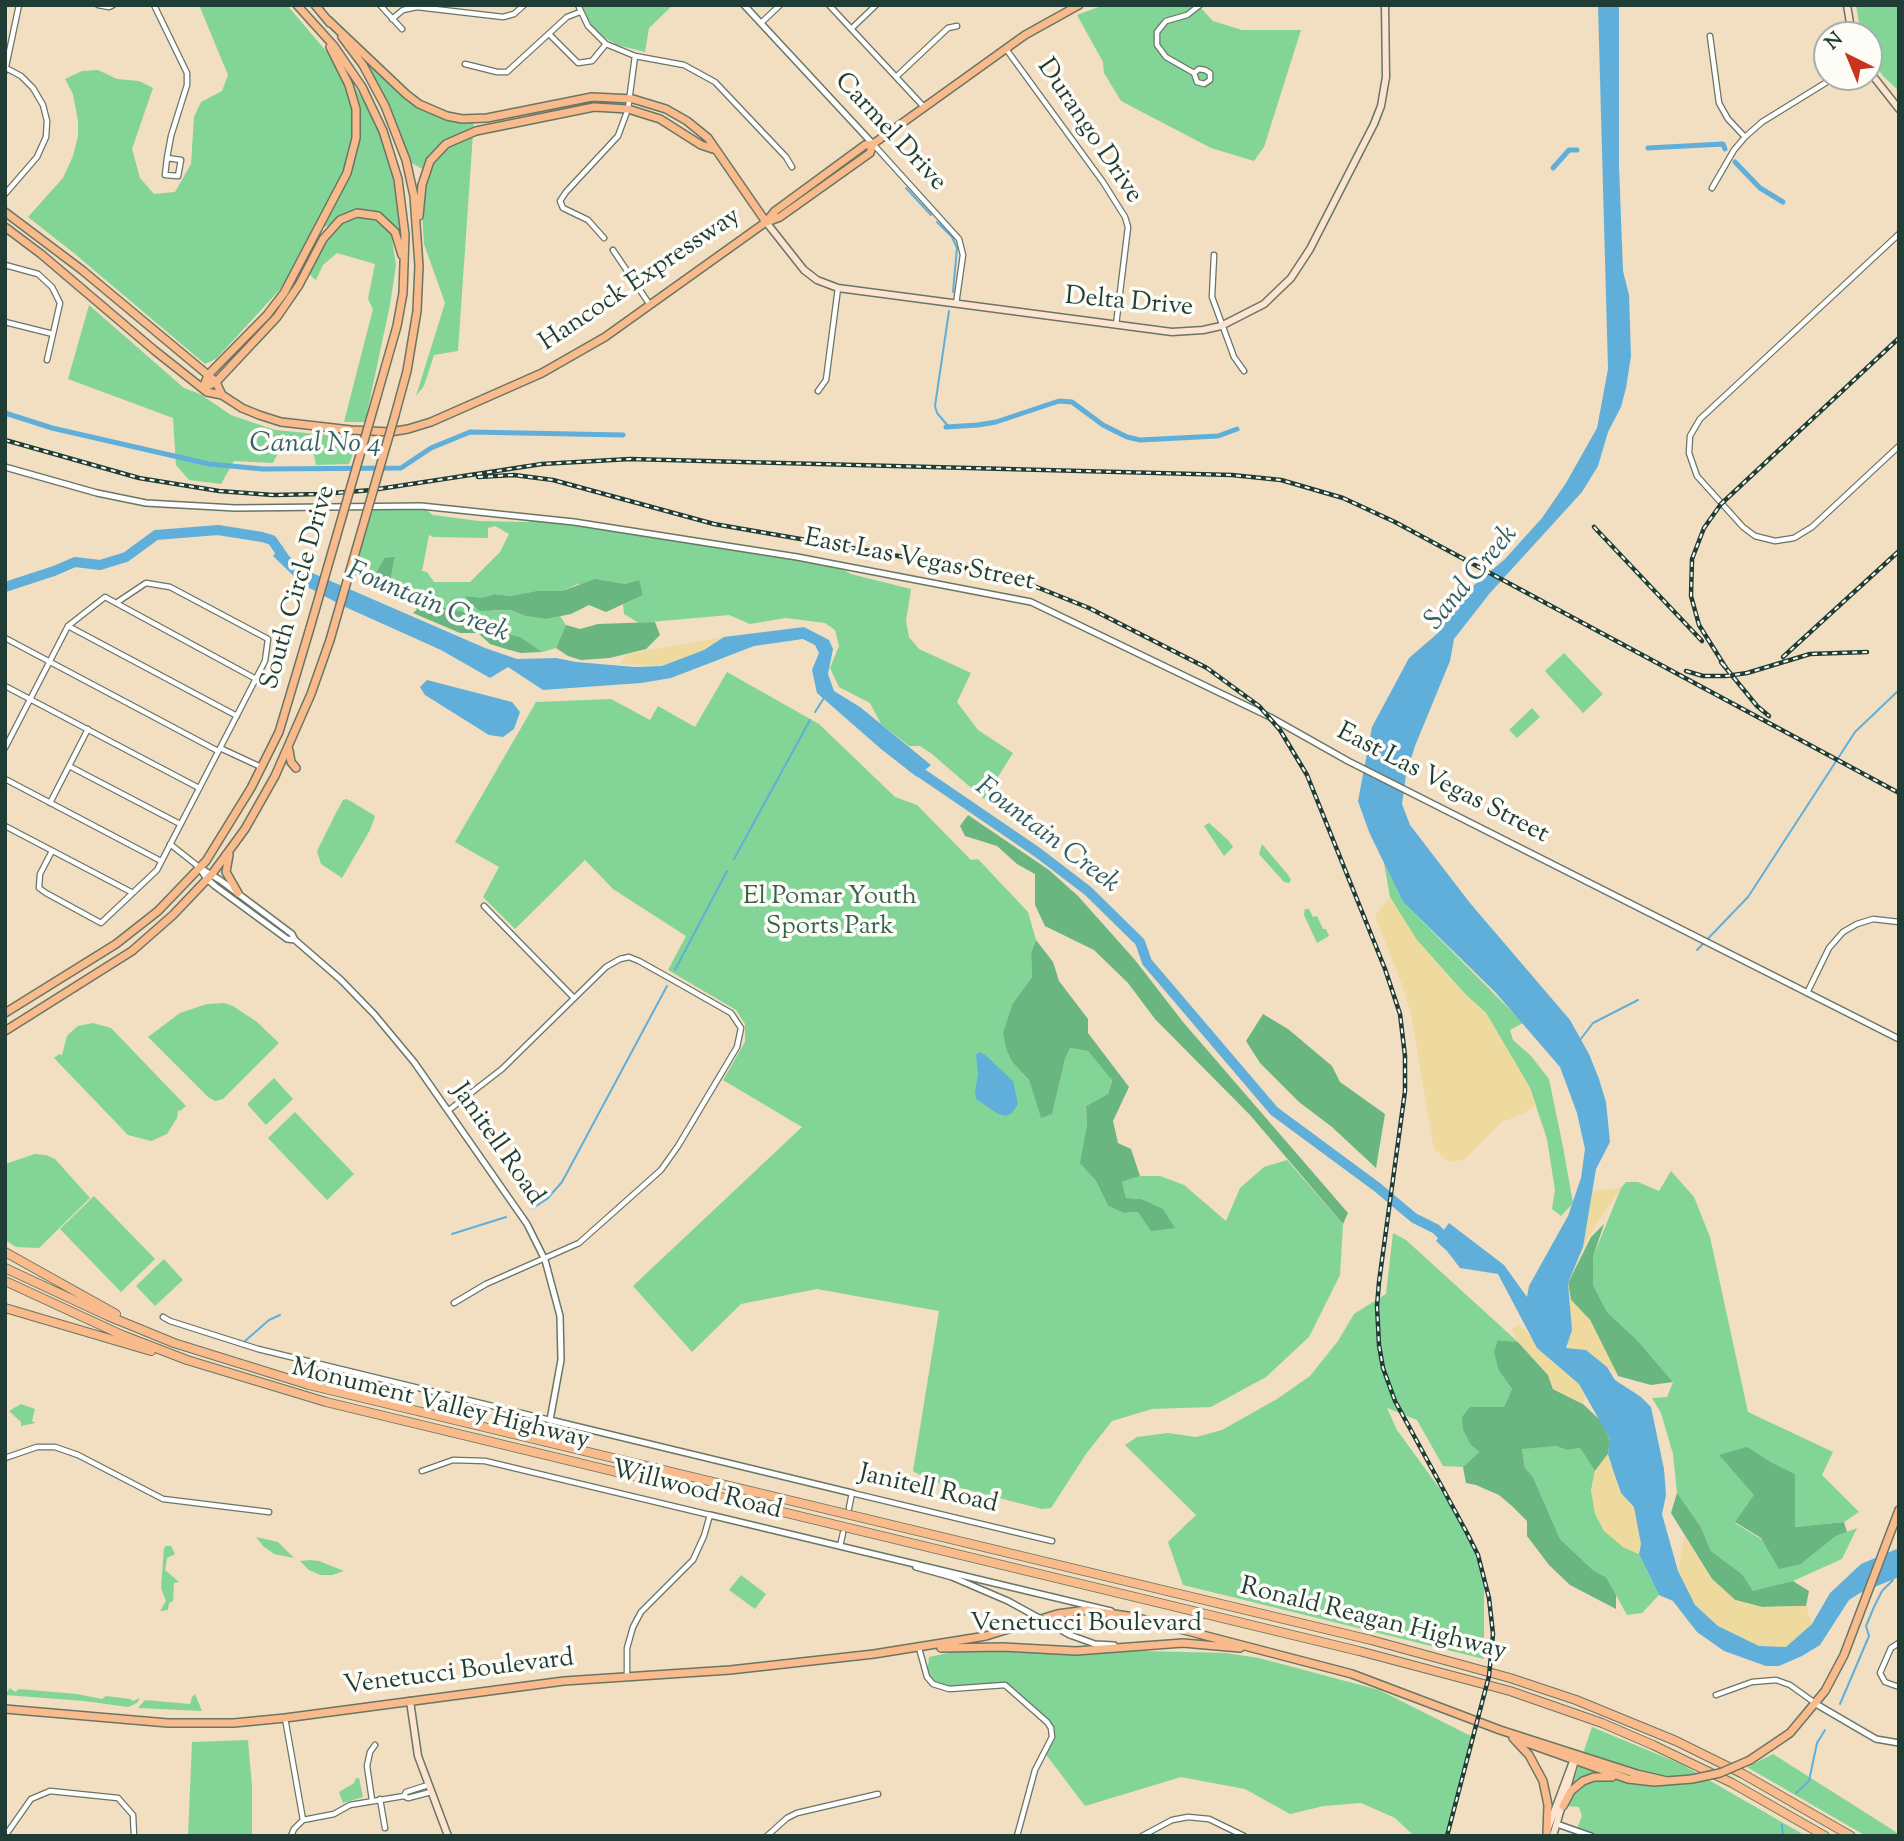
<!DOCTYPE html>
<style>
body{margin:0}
#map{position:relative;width:1904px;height:1841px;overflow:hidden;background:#f2dec1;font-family:"Sorts Mill Goudy",serif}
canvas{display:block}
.frame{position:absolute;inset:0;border:7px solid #1f3d34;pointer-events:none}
.north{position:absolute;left:1813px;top:21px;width:70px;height:70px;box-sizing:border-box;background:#fdfcf7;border:2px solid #a4b0a9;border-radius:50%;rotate:317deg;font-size:19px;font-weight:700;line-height:28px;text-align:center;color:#1f3d34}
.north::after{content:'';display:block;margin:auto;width:24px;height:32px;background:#c8321e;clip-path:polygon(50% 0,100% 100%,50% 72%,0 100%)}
</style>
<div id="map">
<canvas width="1904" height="1841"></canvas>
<div class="frame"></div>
<div class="north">N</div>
</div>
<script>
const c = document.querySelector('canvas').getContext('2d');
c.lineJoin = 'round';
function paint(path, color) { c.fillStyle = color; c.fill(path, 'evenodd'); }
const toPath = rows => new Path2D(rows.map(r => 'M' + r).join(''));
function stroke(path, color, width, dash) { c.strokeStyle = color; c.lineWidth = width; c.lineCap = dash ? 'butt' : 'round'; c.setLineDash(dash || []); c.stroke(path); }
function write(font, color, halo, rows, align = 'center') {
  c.font = font + ' "Sorts Mill Goudy",serif'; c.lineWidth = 7; c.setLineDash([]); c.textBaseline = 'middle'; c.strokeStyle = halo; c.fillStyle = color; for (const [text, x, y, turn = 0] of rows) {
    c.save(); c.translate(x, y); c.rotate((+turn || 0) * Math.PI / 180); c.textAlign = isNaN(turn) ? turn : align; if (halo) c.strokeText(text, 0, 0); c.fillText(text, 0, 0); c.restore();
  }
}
paint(toPath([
 [199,5,287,5,349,78,383,131,401,196,405,235,390,226,396,265,390,305,365,422,344,422,373,309,368,299,375,264,337,253,323,265,316,280,312,277,307,270,334,224,320,228,295,273,216,359,205,364,75,254,28,217,63,178,73,156,78,136,78,121,73,94,65,79,82,71,98,70,117,79,139,81,153,88,132,149,140,178,154,194,175,192,191,164,194,117,201,102,222,91,228,75],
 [582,5,673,5,649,28,645,52,617,45,602,36,590,23],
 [1104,5,1198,5,1213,21,1242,30,1301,30,1264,147,1254,161,1211,148,1121,101,1104,73,1103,62,1077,15],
 [1856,5,1899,5,1899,91,1883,76,1869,56,1869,35,1861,35],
 [367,56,387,77,431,110,474,119,458,351,434,355,424,386,416,396,445,303,424,244,421,200,426,171,406,160,399,139,358,58],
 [89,305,184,388,200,394,231,415,275,430,359,438,349,464,316,465,313,450,281,447,273,463,234,461,221,484,189,480,176,465,173,418,68,379],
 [365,506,421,506,433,515,479,521,529,522,534,517,833,564,851,574,911,589,906,621,909,637,919,649,971,673,957,702,978,730,1013,753,984,799,932,754,920,746,909,746,881,724,870,703,839,687,830,668,839,646,835,630,825,623,786,618,750,624,729,615,639,623,624,614,623,604,643,595,638,580,624,584,578,584,562,591,536,591,511,596,495,594,481,598,492,611,511,610,525,616,546,619,560,616,566,625,556,648,542,652,519,637,490,630,481,616,455,611,432,604,424,603,417,610,407,600,388,592,395,558,384,558,372,581,349,574],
 [495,526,509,534,500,552,470,582,434,582,427,572,422,571,429,535,433,537,488,538,488,528],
 [1564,653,1603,694,1583,713,1545,671],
 [727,672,819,724,895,797,917,805,971,860,978,859,1028,912,1036,940,1031,953,1032,977,1013,1003,1013,1063,1029,1080,1041,1117,1052,1113,1065,1059,1070,1048,1088,1051,1112,1079,1108,1094,1086,1106,1087,1125,1081,1163,1096,1181,1108,1206,1124,1213,1138,1212,1141,1199,1126,1198,1122,1182,1140,1176,1160,1176,1184,1185,1226,1221,1240,1188,1264,1167,1287,1160,1343,1224,1340,1275,1309,1337,1266,1377,1211,1407,1152,1409,1112,1421,1086,1454,1051,1508,1042,1509,929,1480,913,1471,939,1311,817,1289,741,1304,692,1352,633,1286,802,1127,723,1080,745,1042,745,1024,736,1010,668,970,686,936,613,889,585,860,515,929,483,897,499,867,455,842,536,702,611,699,650,720,658,706,695,727],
 [1532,708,1540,717,1517,738,1509,730],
 [347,799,375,816,370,830,342,878,321,864,317,851,336,813,343,800],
 [1209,823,1228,840,1233,847,1224,856,1204,826],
 [1262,844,1289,876,1291,880,1289,883,1284,882,1259,854],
 [1384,863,1403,902,1523,1023,1510,1030,1513,1040,1531,1056,1549,1079,1563,1147,1573,1203,1561,1216,1552,1209,1555,1190,1547,1139,1530,1088,1486,1013,1465,994,1416,939,1390,897],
 [1305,909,1309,909,1313,917,1317,916,1323,929,1326,929,1329,936,1317,943,1304,915],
 [224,1003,233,1006,257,1022,279,1043,223,1099,215,1101,208,1097,148,1037,180,1013,207,1004],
 [93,1023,111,1028,186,1106,180,1111,178,1110,177,1118,167,1134,151,1141,128,1135,54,1058,59,1054,62,1055,67,1036,72,1031,78,1026],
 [274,1078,293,1099,266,1125,247,1104],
 [295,1112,354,1174,327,1200,268,1138],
 [35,1154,46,1155,55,1159,90,1198,39,1248,16,1247,5,1240,5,1164],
 [1671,1171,1694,1197,1710,1237,1748,1412,1833,1452,1822,1475,1859,1512,1844,1522,1795,1527,1720,1455,1755,1495,1735,1523,1801,1564,1836,1536,1857,1528,1842,1559,1793,1581,1753,1592,1742,1574,1711,1551,1701,1527,1677,1493,1673,1454,1661,1413,1652,1398,1667,1397,1673,1382,1638,1341,1607,1312,1593,1285,1593,1257,1621,1188,1626,1182,1638,1182,1659,1191],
 [94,1196,155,1259,121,1292,60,1229],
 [1393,1233,1406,1240,1518,1342,1498,1340,1499,1371,1512,1389,1504,1407,1470,1407,1463,1430,1470,1444,1479,1452,1463,1467,1443,1466,1417,1420,1387,1408,1397,1430,1453,1507,1484,1574,1484,1659,1183,1585,1168,1542,1196,1515,1125,1445,1137,1437,1168,1433,1196,1437,1222,1430,1277,1399,1310,1376,1338,1341,1354,1314,1386,1294],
 [164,1259,183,1280,155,1306,136,1286],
 [21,1404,35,1409,32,1421,35,1423,21,1426,21,1422,9,1411],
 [1556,1446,1567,1450,1580,1448,1595,1471,1591,1491,1623,1547,1639,1554,1659,1595,1642,1613,1627,1615,1606,1577,1594,1571,1560,1539,1533,1477,1525,1468,1522,1448],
 [256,1537,278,1542,294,1558,274,1554,263,1546],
 [166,1546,171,1546,175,1554,167,1558,165,1570,179,1582,174,1583,173,1601,169,1603,168,1610,160,1611,166,1601,161,1588,164,1548],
 [310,1560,319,1561,344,1571,332,1575,320,1575,309,1570,300,1561],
 [741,1575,766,1594,755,1609,729,1590],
 [977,1647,1226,1653,1259,1658,1379,1690,1473,1737,1447,1836,1414,1836,1395,1818,1361,1803,1324,1806,1290,1814,1245,1789,1181,1777,1085,1806,1044,1752,1052,1737,1047,1722,1013,1691,997,1685,959,1689,940,1687,927,1677,929,1657],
 [10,1688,15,1692,19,1689,77,1694,102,1699,106,1696,130,1699,133,1701,140,1698,137,1703,128,1707,84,1701,5,1695],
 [195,1694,202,1711,138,1708,145,1700,190,1704,192,1697],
 [1592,1727,1681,1764,1806,1836,1574,1836,1582,1816,1579,1807,1565,1806],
 [248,1740,252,1786,252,1836,188,1836,192,1742],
 [1773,1754,1899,1834,1899,1836,1866,1836,1747,1767],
 [356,1778,359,1778,363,1797,343,1803,339,1792,354,1783]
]), '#82d597');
paint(toPath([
 [395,557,388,592,373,589,372,581,384,558],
 [595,579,624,584,639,580,643,595,606,612,589,605,571,614,546,619,525,616,511,610,480,611,471,604,465,596,481,598,495,594,511,596,536,591,562,591],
 [424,603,481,616,490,630,520,637,542,652,521,653,506,649,490,644,478,633,460,633,413,613],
 [655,622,660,635,646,649,610,658,581,660,568,656,556,648,566,625,580,629,598,624],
 [968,815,1049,870,1078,896,1135,960,1183,1022,1348,1213,1343,1224,1250,1115,1155,1019,1128,983,1094,950,1045,926,1035,905,1035,874,1017,864,997,846,965,836,960,826],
 [1036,940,1053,962,1059,981,1088,1019,1088,1033,1129,1087,1113,1121,1118,1143,1131,1149,1140,1176,1122,1182,1126,1198,1141,1199,1163,1209,1175,1228,1151,1231,1138,1212,1124,1213,1108,1206,1096,1181,1080,1163,1087,1125,1086,1106,1108,1094,1112,1080,1088,1051,1070,1048,1065,1059,1052,1114,1041,1118,1029,1080,1013,1063,1007,1051,1003,1033,1013,1003,1032,977,1031,953],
 [1263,1014,1288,1029,1332,1066,1340,1082,1385,1114,1376,1168,1332,1127,1299,1102,1260,1063,1246,1041],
 [1604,1224,1593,1257,1593,1285,1607,1312,1638,1341,1673,1382,1651,1385,1618,1376,1590,1320,1571,1300,1568,1283,1591,1237],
 [1498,1340,1518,1342,1548,1375,1553,1389,1583,1404,1602,1422,1610,1440,1608,1454,1595,1471,1580,1448,1567,1450,1556,1446,1522,1449,1525,1468,1533,1477,1560,1539,1594,1571,1606,1577,1616,1595,1616,1609,1570,1585,1549,1565,1527,1536,1527,1521,1512,1506,1499,1495,1476,1485,1466,1483,1463,1467,1479,1452,1470,1444,1463,1430,1462,1417,1470,1407,1504,1407,1512,1389,1499,1371,1494,1352],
 [1747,1447,1772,1463,1795,1474,1795,1527,1844,1522,1847,1532,1836,1536,1801,1564,1779,1569,1761,1538,1735,1522,1754,1495,1719,1455],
 [1677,1493,1701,1527,1711,1551,1742,1574,1753,1591,1793,1581,1809,1591,1806,1606,1762,1607,1735,1600,1712,1579,1671,1513]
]), '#69b680');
paint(toPath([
 [724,637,704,650,662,666,620,664,627,654],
 [1390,897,1416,939,1465,994,1486,1013,1530,1088,1536,1105,1525,1113,1502,1122,1464,1160,1449,1162,1434,1149,1411,1013,1403,987,1375,916],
 [1621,1188,1590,1233,1568,1283,1571,1300,1590,1320,1618,1376,1586,1350,1566,1349,1529,1286,1568,1216,1576,1193],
 [1518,1324,1560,1365,1587,1385,1583,1404,1553,1389,1548,1374,1518,1342,1512,1329],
 [1608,1454,1619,1491,1634,1506,1642,1541,1639,1554,1623,1547,1604,1531,1595,1514,1591,1491,1595,1471],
 [1684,1536,1712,1579,1735,1600,1762,1607,1806,1606,1812,1624,1786,1647,1759,1646,1718,1626,1695,1605,1678,1571]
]), '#eeda9e');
paint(toPath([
 [1598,5,1619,5,1619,165,1623,271,1629,295,1631,356,1626,388,1621,407,1608,432,1598,466,1582,492,1490,593,1454,639,1450,661,1415,746,1406,775,1402,804,1410,825,1470,903,1570,1020,1589,1054,1599,1079,1606,1102,1610,1142,1596,1169,1583,1247,1568,1283,1572,1330,1566,1348,1586,1350,1607,1367,1615,1380,1641,1397,1651,1407,1664,1469,1666,1495,1662,1514,1678,1571,1695,1605,1718,1626,1759,1646,1786,1647,1812,1624,1830,1593,1861,1564,1899,1548,1899,1577,1860,1593,1849,1600,1820,1645,1802,1656,1779,1666,1766,1666,1724,1651,1697,1632,1673,1601,1659,1595,1639,1554,1641,1544,1634,1507,1621,1493,1613,1470,1608,1454,1610,1439,1579,1384,1537,1348,1498,1274,1460,1268,1447,1251,1436,1241,1449,1223,1504,1265,1527,1297,1529,1286,1568,1216,1581,1178,1585,1149,1577,1113,1560,1067,1496,993,1403,902,1369,832,1358,801,1372,727,1409,658,1438,633,1460,597,1505,559,1542,518,1566,483,1597,428,1608,369],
 [283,545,282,551,310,572,485,648,517,659,556,658,576,662,635,667,662,666,704,650,724,637,804,627,829,640,833,649,828,674,834,691,860,707,931,765,917,777,881,749,817,693,812,670,819,653,815,645,803,639,754,646,671,678,641,683,543,690,508,667,490,678,441,650,343,606,302,584,273,556],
 [427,680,512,702,520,712,514,729,503,737,489,735,425,695,420,687],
 [979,1052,984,1054,1013,1081,1018,1104,1012,1113,1006,1116,998,1114,976,1099,975,1092,978,1074,976,1055]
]), '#60afda');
stroke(toPath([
 [906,188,931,215],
 [937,222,952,237,957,248,953,292],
 [949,311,935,406,937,413,949,427],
 [815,712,824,698],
 [734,859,810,720],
 [1697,950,1748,897,1855,732,1899,690],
 [675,970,727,871],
 [1580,1040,1593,1023,1638,1000],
 [533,1208,547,1199,562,1182,667,986],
 [452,1234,506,1217],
 [245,1341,269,1320,280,1315],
 [1840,1704,1869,1636,1866,1626,1874,1607,1882,1591,1893,1580],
 [1796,1793,1809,1781,1817,1743,1825,1730],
 [1782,1825,1783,1836]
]), '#60afda', 2);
stroke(toPath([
 [1648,148,1723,144,1725,149],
 [1735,162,1760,188,1783,202],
 [1553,168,1569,150,1577,150],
 [5,413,52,428,209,464,263,469,401,468,431,448,470,432,623,435],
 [946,427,978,425,996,422,1059,401,1072,402,1103,425,1127,437,1140,440,1218,436,1237,429]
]), '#60afda', 5);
stroke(toPath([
 [5,587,54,571,75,562,100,565,126,557,156,535,218,530,262,537,272,540,285,559],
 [911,766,1037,852,1088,891,1140,942,1147,962,1274,1111,1377,1187,1414,1218,1436,1229,1450,1243]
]), '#60afda', 10);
const minor = toPath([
 [98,5,109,7,113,5],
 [154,5,187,73,187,85,171,136,167,158,165,175,178,176,181,160,167,158],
 [380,5,402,29],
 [578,5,588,26,606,44,635,56,684,65,715,82,786,157,792,167],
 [829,5,924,107],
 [392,19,403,10,417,7,503,17,514,14,524,5],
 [761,23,780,5],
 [851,29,876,5],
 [549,34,578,63,592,61,606,44],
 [1710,36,1719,103,1728,119,1745,137],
 [1006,49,1103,182,1125,217,1128,227,1116,325],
 [465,64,497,72,507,72,567,17,580,12],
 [5,71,19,5],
 [1194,73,1199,69,1205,70,1210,73,1210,80,1204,84,1197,82,1194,73,1166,57,1157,45,1157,32,1166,21,1187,15,1200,5],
 [896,77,948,28,957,26],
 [874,145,959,239,963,255,956,304],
 [1712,188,1734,150,1745,137,1762,122,1835,77],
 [5,194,37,157,46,137,47,121,43,105,33,88,21,76,6,68],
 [1899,234,1700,419,1690,436,1689,453,1697,476,1743,527,1755,536,1775,541,1794,538,1812,527,1899,446],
 [604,238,588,220,563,208,560,201,566,192,618,136,628,109,635,56],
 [613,250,650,305],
 [1214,255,1212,297,1234,357,1244,371],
 [5,265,38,274,52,287,60,303,53,334,5,322],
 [47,360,53,334],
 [818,391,826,380,838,288],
 [68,626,237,716],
 [5,638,218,751],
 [5,686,199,788],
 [5,748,68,626,105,597,256,679],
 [220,748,261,767],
 [69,766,180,824],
 [5,779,161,861],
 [50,803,88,729],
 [5,826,133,893],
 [170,844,199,867],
 [52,851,40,874,39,888,46,893,101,923,157,870,265,661,268,639,170,587,146,583,116,603],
 [484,906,574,998],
 [1807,993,1829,948,1843,932,1857,924,1873,919,1899,922],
 [449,1110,502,1069,606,967,620,959,629,957,639,961,680,984,731,1013,741,1028,737,1047,678,1146,661,1170,579,1243,486,1284,454,1303],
 [163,1317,170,1321,258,1349,550,1420],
 [5,1458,37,1447,55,1447,78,1455,163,1499,269,1512],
 [422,1471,453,1460,485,1461,710,1515,704,1536,693,1560,641,1612,633,1627,627,1648,627,1676],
 [849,1508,852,1493,1052,1541],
 [840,1546,843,1533],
 [1899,1643,1891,1648,1880,1673,1885,1682,1899,1687],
 [919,1648,927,1677,933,1684,949,1689,1005,1685,1047,1722,1051,1728,1052,1737,1035,1770,1017,1836],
 [1716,1695,1752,1682,1776,1680,1790,1685,1815,1703],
 [285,1718,303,1820],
 [404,1796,406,1792,428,1785],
 [380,1799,385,1828],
 [372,1800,367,1766,370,1752,375,1745],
 [5,1836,31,1799,50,1791,118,1798,133,1815,134,1836],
 [291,1836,294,1829,303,1820,334,1814,350,1805,404,1796,408,1798,431,1792],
 [767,1836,787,1818,797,1813,878,1794],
 [1142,1836,1172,1820,1188,1817,1209,1819,1244,1836]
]);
const tertiary = toPath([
 [744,5,873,144],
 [5,467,97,493,146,503,235,508,421,506,574,522,797,557,1031,602,1270,717,1348,761,1899,1039],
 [200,868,220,880,292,934,295,940,341,980,374,1014,414,1062,527,1224,545,1260,560,1316,561,1360,550,1420,852,1493],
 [201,870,207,879,215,886,287,939,295,940],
 [710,1515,1111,1611],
 [916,1567,952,1577,1008,1601],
 [1070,1635,1095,1644,1114,1645],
 [1816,1704,1876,1739,1899,1743],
 [1557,1824,1591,1836]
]);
const secondary = toPath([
 [1847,5,1852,35],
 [1869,71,1899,109],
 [766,222,804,270,817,280,838,288,1172,332,1203,330,1221,326,1264,304,1291,278,1310,249,1374,124,1381,106,1386,77,1385,5],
 [410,1701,418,1756,448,1836],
 [1548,1828,1575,1756],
 [1553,1836,1576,1757]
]);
const primary = toPath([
 [297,5,334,46,362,87,383,131,398,179,405,235,403,293,397,326,377,396],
 [315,5,330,23],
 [328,20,406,94,419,104,447,116,462,119,487,118,592,97,633,99,666,109,687,121,708,138,766,222],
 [342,37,363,65,385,106,406,160,414,196,419,266,417,311,407,371,395,415],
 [5,212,82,270,208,375,216,382,222,395],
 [419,216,422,185,430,161,446,144,476,131,594,107,628,109,660,119,701,145,713,149],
 [767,222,780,217,870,153,873,144],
 [5,227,41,254,154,350,207,392,222,395,242,408,259,415,281,422,351,430,390,432,408,429,431,422,542,373,605,337,766,222,775,211,865,145,873,144,1025,35,1079,5],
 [203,388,208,375,267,315,284,293,347,173,356,138,356,109,349,85,330,47],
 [203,388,216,382,277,317,299,285,323,239,340,220,357,213,378,216,395,232,402,255],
 [289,750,291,762,296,768],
 [229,855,226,872,238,893],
 [5,1013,116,944,158,911,206,861,251,788,279,732,310,628],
 [5,1031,132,951,173,915,212,874,245,829,275,776,311,694,330,640],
 [941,1648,1003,1647,1076,1651,1183,1643,1240,1648],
 [5,1709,168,1723,234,1723,285,1718,564,1681,730,1670,874,1654,986,1636,1057,1614,1087,1610,1134,1617,1352,1674,1500,1730,1637,1774,1667,1781],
 [1513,1738,1628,1779,1654,1782,1692,1779],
 [1515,1740,1529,1755,1543,1781,1548,1805,1547,1833],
 [1750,1760,1790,1733,1825,1691,1844,1655,1899,1510],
 [1563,1806,1571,1791,1583,1781,1594,1777,1612,1777]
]);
const motorway = toPath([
 [5,1252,116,1314],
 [5,1268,108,1316,174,1343,309,1385,1371,1640,1510,1678,1576,1700,1676,1741,1743,1774,1851,1836],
 [5,1281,122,1335,187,1360,326,1402,1359,1651,1510,1691,1602,1723,1653,1745,1732,1783,1825,1836],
 [5,1308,151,1351]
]);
stroke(minor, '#697565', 7);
stroke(tertiary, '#697565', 8);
stroke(secondary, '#697565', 9);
stroke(primary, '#697565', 10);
stroke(motorway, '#697565', 10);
stroke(minor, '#fff', 4.5);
stroke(tertiary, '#fff', 5);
stroke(secondary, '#fde4d1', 6);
stroke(primary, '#fabb8c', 7);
stroke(motorway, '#fabb8c', 8);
const rail = toPath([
 [5,440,139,478,219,491,273,495,321,494,372,490,542,464,630,459,1232,475,1281,480,1343,498,1395,522,1899,793],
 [478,477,514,475,553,480,714,524,956,566,1019,580,1089,608,1207,668,1259,706,1280,730,1307,775,1385,969,1400,1014,1405,1056,1405,1091,1379,1282,1377,1306,1379,1345,1383,1368,1395,1401,1467,1533,1478,1555,1489,1598,1493,1634,1489,1676,1447,1836],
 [1594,527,1702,641],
 [1783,657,1899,551],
 [1721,662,1757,706,1769,716],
 [1726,668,1699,625,1691,596,1692,559,1704,528,1721,504,1899,338],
 [1686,671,1703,676,1726,676,1747,673,1810,654,1867,652]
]);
stroke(rail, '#1f3d34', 4.5);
stroke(rail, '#fdfcf7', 2, [5]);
const tertiaryBridge = toPath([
 [1008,1601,1070,1635]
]);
const primaryBridge = toPath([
 [310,628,377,396],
 [330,640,395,415],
 [1692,1779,1720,1773,1750,1760]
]);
stroke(tertiaryBridge, '#697565', 8, []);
stroke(primaryBridge, '#697565', 10, []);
stroke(tertiaryBridge, '#fff', 5);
stroke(primaryBridge, '#fabb8c', 7);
write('26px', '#1f3d34', '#fdfcf7', [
 ["Durango Drive",1088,132,56],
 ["Carmel Drive",889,133,47],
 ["Hancock Expressway",641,281,-34],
 ["Delta Drive",1129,304,5],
 ["East Las Vegas Street",919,562,11],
 ["South Circle Drive",300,588,-74],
 ["East Las Vegas Street",1442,785,27],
 ["Janitell Road",496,1145,55],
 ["Monument Valley Highway",440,1406,14],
 ["Janitell Road",928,1491,13],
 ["Willwood Road",696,1492,14],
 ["Ronald Reagan Highway",1373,1621,14],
 ["Venetucci Boulevard",1086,1626],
 ["Venetucci Boulevard",459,1674,-7]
]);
write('26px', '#38634d', '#fdfcf7', [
 ["El Pomar Youth",830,899],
 ["Sports Park",830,929]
]);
write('italic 28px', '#325f66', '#fdfcf7', [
 ["Canal No 4",315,446],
 ["Sand Creek",1473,579,-50],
 ["Fountain Creek",427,604,22],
 ["Fountain Creek",1046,837,37]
]);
</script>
